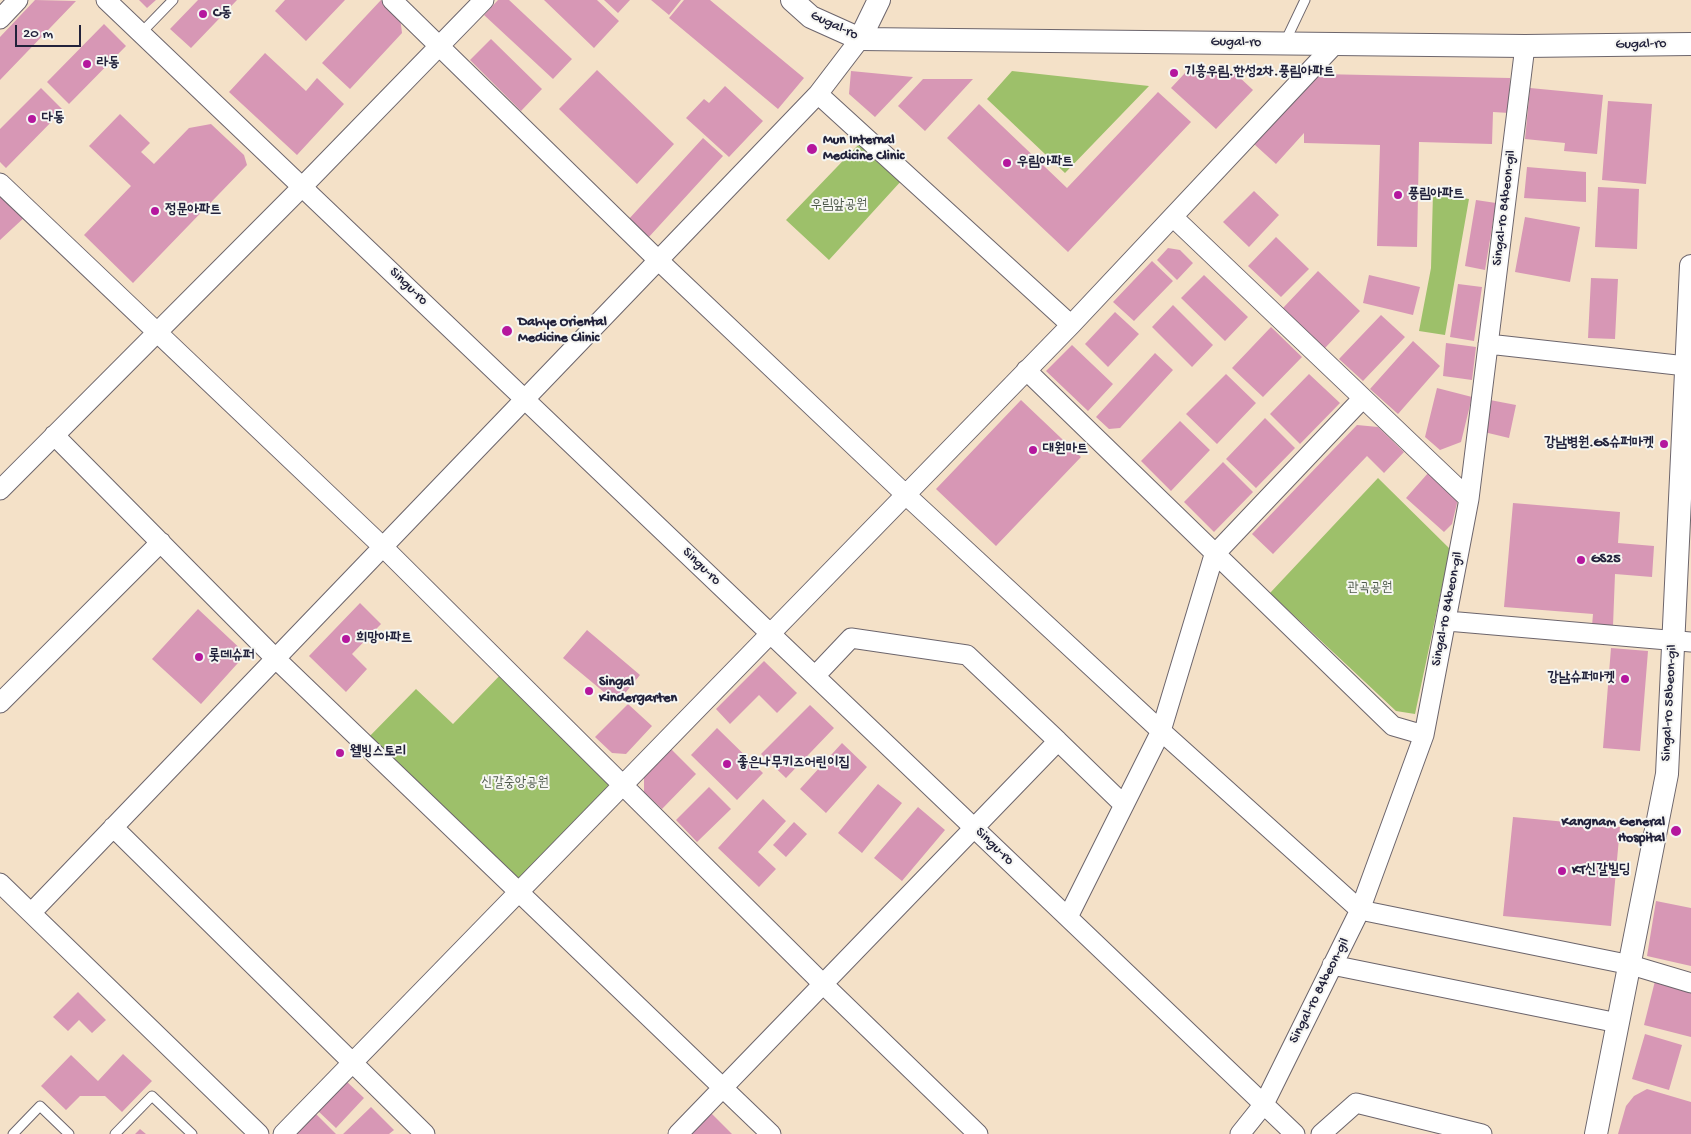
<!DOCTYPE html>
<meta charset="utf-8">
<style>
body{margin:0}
#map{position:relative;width:1691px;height:1134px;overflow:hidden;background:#f4e1c8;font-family:"Gochi Hand",sans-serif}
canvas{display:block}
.scale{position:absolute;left:15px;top:25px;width:66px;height:22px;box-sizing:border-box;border:2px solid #22223b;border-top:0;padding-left:6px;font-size:15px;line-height:18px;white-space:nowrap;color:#22223b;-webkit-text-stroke:4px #f6f6f2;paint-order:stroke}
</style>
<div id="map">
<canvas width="1691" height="1134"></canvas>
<div class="scale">20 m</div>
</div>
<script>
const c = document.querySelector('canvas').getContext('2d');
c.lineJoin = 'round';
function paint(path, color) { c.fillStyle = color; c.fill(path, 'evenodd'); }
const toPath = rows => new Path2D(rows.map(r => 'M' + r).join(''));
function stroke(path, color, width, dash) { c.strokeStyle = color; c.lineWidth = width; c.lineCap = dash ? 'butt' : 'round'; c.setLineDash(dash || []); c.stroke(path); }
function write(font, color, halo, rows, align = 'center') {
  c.font = font + ' "Gochi Hand","Poor Story",sans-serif'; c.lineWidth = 4; c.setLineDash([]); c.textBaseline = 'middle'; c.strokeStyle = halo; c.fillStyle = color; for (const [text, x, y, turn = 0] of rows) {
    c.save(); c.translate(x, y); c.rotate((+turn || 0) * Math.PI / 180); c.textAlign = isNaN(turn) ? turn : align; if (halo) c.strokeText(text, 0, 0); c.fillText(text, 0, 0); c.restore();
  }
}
paint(toPath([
 [1012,71,1149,86,1065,173,987,99],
 [861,142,902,180,829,260,786,220],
 [1433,193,1469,199,1445,335,1419,331,1431,268],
 [1378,478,1450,549,1415,714,1396,711,1270,593],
 [506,669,624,785,519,893,364,742,416,689,453,724]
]), '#9dc06a');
paint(toPath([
 [35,0,76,1,0,80,0,37],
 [139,0,156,0,147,8],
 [198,0,237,0,191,48,170,29],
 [285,0,345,0,306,41,275,11],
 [381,0,400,17,402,33,350,89,322,63],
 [498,0,509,0,572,59,553,79,484,15],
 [544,0,597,0,619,21,594,48],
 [604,0,630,0,618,13],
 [651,0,681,0,669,15],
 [684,0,710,0,804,78,778,109,669,18],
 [104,24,126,46,69,104,47,82],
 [491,39,542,89,521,111,470,60],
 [265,53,306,91,317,78,344,104,297,155,229,92],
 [597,70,674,144,637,184,559,109],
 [851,71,913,77,875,117,849,94],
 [1185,73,1236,74,1253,90,1216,129,1171,88],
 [1319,74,1510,78,1509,113,1493,112,1492,144,1419,142,1417,247,1377,246,1380,145,1304,143,1304,133,1276,164,1254,144],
 [923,79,973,79,925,131,898,106],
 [725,86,763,121,729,157,686,118,704,99,709,103],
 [41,88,63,110,6,168,0,162,0,129],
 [1530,88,1603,95,1597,154,1564,151,1565,143,1525,139],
 [1158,92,1191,122,1068,252,947,138,979,104,1067,188],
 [1608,101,1652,104,1646,184,1602,180],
 [120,114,150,143,141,152,154,164,189,128,211,124,244,155,247,165,133,283,84,235,131,186,89,146],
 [703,138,723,156,648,238,628,220],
 [1527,167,1586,172,1586,202,1524,198],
 [1598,187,1639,189,1637,249,1595,247],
 [0,189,27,215,0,240],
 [1254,191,1279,215,1249,247,1223,222],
 [1476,200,1496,203,1485,270,1465,266],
 [1525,217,1580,227,1570,282,1515,272],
 [1276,237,1309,269,1281,297,1248,266],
 [1168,248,1180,250,1193,263,1177,280,1157,260],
 [1152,261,1173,281,1134,321,1113,302],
 [1318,271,1360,311,1325,348,1283,308],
 [1204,275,1248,317,1225,341,1181,298],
 [1369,275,1420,287,1413,315,1363,303],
 [1591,278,1618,279,1615,339,1588,338],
 [1458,284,1482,287,1474,341,1450,337],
 [1173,305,1213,345,1192,367,1152,327],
 [1115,312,1139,334,1108,367,1085,344],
 [1381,315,1405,337,1363,381,1339,359],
 [1271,327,1302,357,1263,397,1232,368],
 [1413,341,1440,366,1398,414,1370,389],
 [1446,343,1476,347,1472,380,1443,376],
 [1072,345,1113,384,1088,411,1046,371],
 [1155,353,1173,370,1120,428,1109,429,1096,417],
 [1226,374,1256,403,1217,444,1186,414],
 [1309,374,1340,403,1300,444,1270,414],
 [1437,388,1472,397,1461,442,1440,450,1425,437],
 [1021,400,1081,457,996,546,936,489],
 [1490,400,1516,405,1509,438,1484,432],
 [1265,418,1295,448,1256,488,1226,459],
 [1180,421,1210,450,1171,491,1141,461],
 [1357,425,1378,427,1404,452,1384,473,1367,456,1273,554,1252,534],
 [1223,462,1253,492,1214,532,1184,502],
 [1429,472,1458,499,1452,524,1444,532,1406,498],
 [1513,503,1620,512,1618,543,1654,546,1652,577,1615,574,1613,626,1592,626,1593,614,1504,607],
 [360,603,381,624,352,654,367,669,346,692,309,656],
 [198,609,246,654,201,704,152,659],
 [587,630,640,675,617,703,563,658],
 [1611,648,1648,651,1640,751,1603,748],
 [764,661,797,693,777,713,759,695,730,724,716,709],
 [628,704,652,726,626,754,612,753,595,737],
 [810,705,834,728,786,778,761,754],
 [717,728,763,773,737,800,691,755],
 [842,743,867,767,826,813,800,789],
 [670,748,696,774,662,809,644,792,644,775],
 [878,784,902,803,862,853,838,833],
 [709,787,731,809,697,842,676,820],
 [763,799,786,821,758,852,776,869,759,887,718,848],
 [918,807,945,830,902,881,874,858],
 [1513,817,1620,827,1611,926,1503,916],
 [794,822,807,834,786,857,773,845],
 [1656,901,1691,908,1691,966,1647,956],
 [1655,981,1691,990,1691,1037,1644,1025],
 [78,992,106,1020,92,1033,79,1020,68,1031,53,1017],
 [1645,1034,1682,1045,1669,1090,1632,1079],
 [123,1054,152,1081,122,1112,105,1096,80,1096,66,1110,41,1086,71,1055,98,1081],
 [345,1080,364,1098,336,1128,317,1110],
 [1647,1089,1691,1102,1691,1134,1618,1134,1626,1106,1634,1096],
 [371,1107,394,1130,389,1134,343,1134],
 [709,1111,732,1134,690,1134],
 [316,1114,336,1134,297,1134],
 [140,1129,146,1134,135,1134]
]), '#d797b5');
const service = toPath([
 [141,33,173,0],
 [1285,42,1305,0],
 [13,1134,40,1106,69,1134],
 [115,1134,152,1096,192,1134]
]);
const minor = toPath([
 [106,0,1295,1134],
 [392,0,658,260,906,495,1161,731,1360,910,1631,965,1691,983],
 [0,19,18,0],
 [818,94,1071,325],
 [0,183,383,547,823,984,978,1134],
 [1173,217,1469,499],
 [1488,344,1686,366],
 [1026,370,1393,726,1424,735],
 [54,435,275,658,771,1134],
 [0,490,302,187,484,0],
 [1447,621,1691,642],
 [0,703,161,542],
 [1058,741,1124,805],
 [113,827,425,1134],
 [0,883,259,1134],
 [31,913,818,94,860,39],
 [1068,917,1161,731,1214,555,1363,398],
 [1332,965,1618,1023],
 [283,1134,1071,325,1335,44],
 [678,1134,1058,741,967,655,851,638,815,676],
 [1240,1134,1264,1104,1360,910,1424,735,1469,499,1525,46],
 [1321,1134,1356,1103,1482,1134]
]);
const tertiary = toPath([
 [792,0,811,17,860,39,1525,46,1691,44],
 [860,39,879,0],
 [1596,1134,1667,774,1691,266]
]);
stroke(service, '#6c656c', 11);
stroke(minor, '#6c656c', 21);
stroke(tertiary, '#6c656c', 24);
stroke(service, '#fff', 9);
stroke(minor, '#fff', 19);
stroke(tertiary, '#fff', 22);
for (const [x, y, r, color] of [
 [203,14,5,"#b5179e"],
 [87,64,5,"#b5179e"],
 [1174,73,5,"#b5179e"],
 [32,119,5,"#b5179e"],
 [812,149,6,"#b5179e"],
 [1007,163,5,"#b5179e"],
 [1398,195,5,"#b5179e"],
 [155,211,5,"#b5179e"],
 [507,331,6,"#b5179e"],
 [1664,444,5,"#b5179e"],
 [1033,450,5,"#b5179e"],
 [1581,560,5,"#b5179e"],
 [346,639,5,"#b5179e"],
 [199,657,5,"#b5179e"],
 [1625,679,5,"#b5179e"],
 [589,691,5,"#b5179e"],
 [340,753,5,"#b5179e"],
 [727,764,5,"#b5179e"],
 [1676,831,6,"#b5179e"],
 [1562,871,5,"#b5179e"]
]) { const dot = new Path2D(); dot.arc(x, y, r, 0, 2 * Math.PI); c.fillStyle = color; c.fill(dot); stroke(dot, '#f6f6f2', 2); }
write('bold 14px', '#22223b', '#f6f6f2', [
 ["C동",213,14],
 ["라동",97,64],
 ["기흥우림.한성2차.풍림아파트",1184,73],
 ["다동",42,119],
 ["Mun Internal",823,141],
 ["Medicine Clinic",823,157],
 ["우림아파트",1017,163],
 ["풍림아파트",1408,195],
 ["정문아파트",165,211],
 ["Dahye Oriental",518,323],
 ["Medicine Clinic",518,339],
 ["강남병원.GS슈퍼마켓",1654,444,"right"],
 ["대원마트",1043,450],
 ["GS25",1591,560],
 ["희망아파트",356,639],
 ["롯데슈퍼",209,657],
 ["강남슈퍼마켓",1615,679,"right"],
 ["Singal",599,683],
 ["Kindergarten",599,699],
 ["웰빙스토리",350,753],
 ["좋은나무키즈어린이집",737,764],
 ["Kangnam General",1665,823,"right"],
 ["Hospital",1665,839,"right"],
 ["KT신갈빌딩",1572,871]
], 'left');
write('14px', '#22223b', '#f6f6f2', [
 ["Gugal-ro",834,26,25],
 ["Gugal-ro",1236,43,1],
 ["Gugal-ro",1641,45,-1],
 ["Singal-ro 84beon-gil",1505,208,-83],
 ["Singu-ro",408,287,44],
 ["Singu-ro",701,567,44],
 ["Singal-ro 84beon-gil",1448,609,-79],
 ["Singal-ro 58beon-gil",1670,703,-87],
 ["Singu-ro",994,847,44],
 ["Singal-ro 84beon-gil",1320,991,-63]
]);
write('14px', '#4d594b', '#f6f6f2', [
 ["우림앞공원",839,206],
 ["관곡공원",1370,589],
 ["신갈중앙공원",515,784]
]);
</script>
